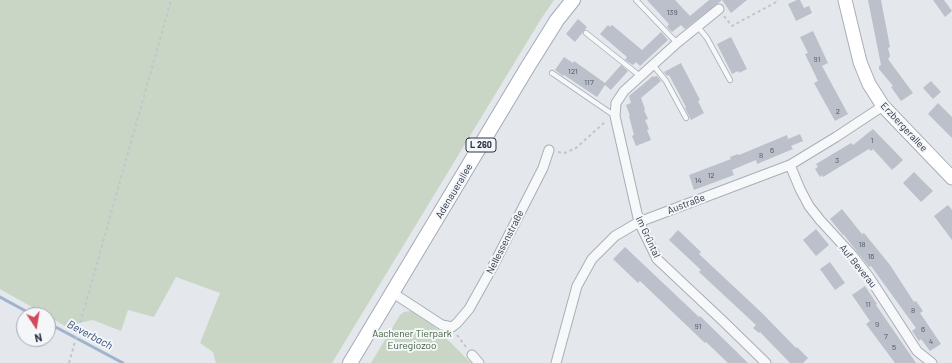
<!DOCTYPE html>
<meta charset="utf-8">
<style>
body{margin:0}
#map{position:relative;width:952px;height:363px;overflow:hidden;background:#e4e7ec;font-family:Barlow,sans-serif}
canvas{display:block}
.north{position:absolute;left:16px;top:307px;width:40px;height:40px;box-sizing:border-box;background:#f4f6f9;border:1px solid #a4a8b1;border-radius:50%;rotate:168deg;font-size:11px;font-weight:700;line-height:16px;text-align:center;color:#2b3445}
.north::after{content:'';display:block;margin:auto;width:14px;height:18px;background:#d1495b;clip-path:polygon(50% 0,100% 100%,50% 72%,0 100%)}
</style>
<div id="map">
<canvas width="952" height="363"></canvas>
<div class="north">N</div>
</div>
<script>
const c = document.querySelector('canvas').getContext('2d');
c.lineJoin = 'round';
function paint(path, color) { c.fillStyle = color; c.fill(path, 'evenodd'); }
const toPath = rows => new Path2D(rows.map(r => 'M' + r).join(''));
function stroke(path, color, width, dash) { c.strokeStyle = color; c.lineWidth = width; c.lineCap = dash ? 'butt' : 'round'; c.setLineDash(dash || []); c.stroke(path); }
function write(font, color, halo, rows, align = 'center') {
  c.font = font + ' Barlow,sans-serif'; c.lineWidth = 4; c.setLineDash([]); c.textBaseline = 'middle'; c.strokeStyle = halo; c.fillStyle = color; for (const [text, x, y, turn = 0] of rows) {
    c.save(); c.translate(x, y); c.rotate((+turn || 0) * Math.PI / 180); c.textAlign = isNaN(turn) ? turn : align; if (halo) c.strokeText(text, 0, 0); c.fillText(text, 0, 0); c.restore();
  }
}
paint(toPath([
 [0,0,554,0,541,19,332,363,216,363,213,352,200,343,220,293,176,277,154,317,128,310,121,331,93,320,65,326,48,316,48,315,46,315,0,289],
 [411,311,435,327,471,363,371,363,400,315,404,312]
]), '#c9d6c5');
stroke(toPath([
 [0,297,33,315],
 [48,323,123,363]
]), '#9fb4cc', 3);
paint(toPath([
 [647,0,675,0,690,16,709,0,747,0,731,13,722,0,685,29,681,25,672,32,667,27,669,24],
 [797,0,800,0,804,8,809,6,812,13,796,21,788,4],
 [868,0,881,0,890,47,888,48,890,56,888,59,913,93,901,101,891,87,893,86,879,69,879,66,881,65],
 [933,0,944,0,952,11,945,17],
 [578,19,587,27,575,42,566,34],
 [608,25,610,27,612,25,642,50,661,32,668,40,640,66,636,62,633,65,625,60,627,57,600,34],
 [813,31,828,63,822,66,848,114,835,121,814,83,818,81,805,54,808,53,800,37],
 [731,37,747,69,739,73,738,71,732,74,717,44],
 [564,57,573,63,574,61,605,83,621,65,628,71,611,90,605,85,597,97,564,75,563,76,555,70],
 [681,63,700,100,698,101,704,113,691,120,685,108,686,107,669,75,667,76,664,72],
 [653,76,654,77,657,76,661,81,641,98,645,109,644,110,648,119,645,120,649,129,647,130,651,140,636,146,632,136,634,135,629,116,630,116,626,105,631,103,629,96],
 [931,81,941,92,933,99,923,88],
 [938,103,952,117,952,138,928,114],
 [873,129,903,160,892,170,873,149,871,151,869,149,823,177,822,175,820,177,815,169,818,167,816,164,851,143,853,145],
 [800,134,803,141,791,146,793,149,757,164,756,160,732,170,734,175,694,190,689,175,731,159,730,157,738,154,739,155,787,135,788,139],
 [914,172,933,191,921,202,903,183],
 [948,205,952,210,952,240,934,216],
 [842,209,862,234,864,233,890,265,914,302,916,301,923,311,920,313,941,344,930,351,921,339,919,341,912,331,916,328,871,266,869,267,844,235,843,235,830,219],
 [816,229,829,245,816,256,803,240],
 [678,230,701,252,699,254,762,313,796,348,797,347,808,358,803,363,790,363,760,332,759,333,753,328,756,325,699,272,701,270,669,240],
 [625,247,699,317,700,316,748,363,728,363,706,342,705,343,640,281,638,283,613,259],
 [830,262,845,283,835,290,820,269],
 [865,286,877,304,876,305,916,363,895,363,866,324,870,321,852,295]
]), '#bbc0ca');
const lane = toPath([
 [636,0,677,43],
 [698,27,707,38,730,80],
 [586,33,640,76],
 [653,65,666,81,686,118],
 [552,73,615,116]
]);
const street = toPath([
 [719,9,677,43,624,91,616,103,615,116,639,222,657,259,724,322,766,363],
 [790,165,800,189,809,206,820,220,853,256,869,277,917,351,932,363],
 [393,293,442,325,452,327,457,323,469,309,493,266,543,168,549,150],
 [472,355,479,363],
 [556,363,577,286,592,259,615,236,639,222,790,165,836,137,883,106]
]);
const secondary = toPath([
 [845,0,860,62,869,84,883,106,952,178]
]);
const primary = toPath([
 [350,363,527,68,557,20,573,0]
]);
stroke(lane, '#a9aeb7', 6);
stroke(street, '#a9aeb7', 11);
stroke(secondary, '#a9aeb7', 15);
stroke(primary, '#a3abb8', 16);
stroke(toPath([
 [724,16,732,26,778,1,777,0],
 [558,152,565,153,576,148,606,121],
 [457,335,466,347],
 [69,363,171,0]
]), '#c2c5cb', 2, [3, 3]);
stroke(lane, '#f7f8fa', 4.5);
stroke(street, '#f7f8fa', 9);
stroke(secondary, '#fff', 13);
stroke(primary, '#fff', 14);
write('8px', '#4f5766', null, [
 ["139",672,12],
 ["91",817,59],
 ["121",573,71],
 ["117",589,82],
 ["2",838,111],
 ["1",872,140],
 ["6",772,150],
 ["8",761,155],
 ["3",837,160],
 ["12",711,175],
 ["14",698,180],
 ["18",862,244],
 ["16",871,256],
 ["11",868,304],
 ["8",913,310],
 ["9",877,324],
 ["91",698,326],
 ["6",923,329],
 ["7",886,336],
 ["4",931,341],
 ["5",894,347]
]);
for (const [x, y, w] of [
 [481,145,30]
]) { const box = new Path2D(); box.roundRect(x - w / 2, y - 7, w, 14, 3); c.fillStyle = '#f4f6f9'; c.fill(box); stroke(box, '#2b3445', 1); }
write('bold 9px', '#2b3445', null, [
 ["L 260",481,145]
]);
write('10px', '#2b3445', '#f4f6f9', [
 ["Erzbergerallee",904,127,47],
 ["Adenauerallee",454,191,-59],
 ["Austraße",686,204,-21],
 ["Im Grüntal",648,237,65],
 ["Nellessenstraße",505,242,-63],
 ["Auf Beverau",858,266,51]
]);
write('10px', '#3f6138', '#f4f6f9', [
 ["Aachener Tierpark",412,334],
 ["Euregiozoo",412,346]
]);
write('italic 11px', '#34527a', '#f4f6f9', [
 ["Beverbach",90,335,28]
]);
</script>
